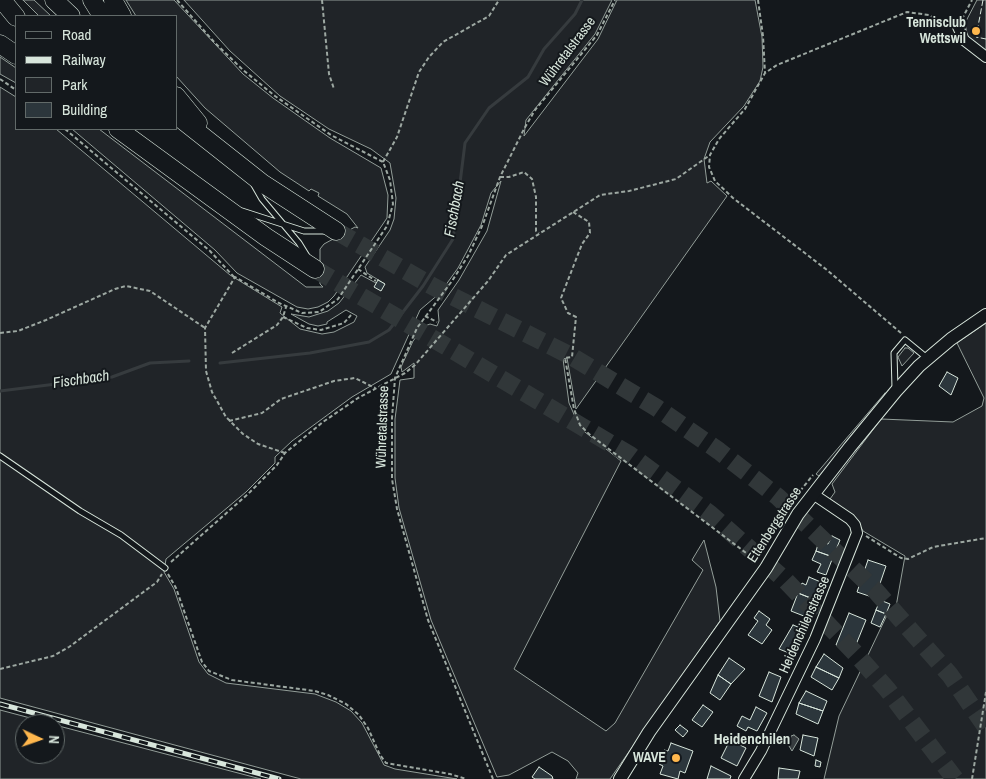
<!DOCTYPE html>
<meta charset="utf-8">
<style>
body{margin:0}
#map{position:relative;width:986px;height:779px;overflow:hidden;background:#14181c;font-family:"Archivo Narrow",sans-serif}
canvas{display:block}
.legend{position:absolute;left:15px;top:15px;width:162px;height:115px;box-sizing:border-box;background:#14181c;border:1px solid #626a69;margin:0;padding:6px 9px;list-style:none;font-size:15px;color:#d8e6dc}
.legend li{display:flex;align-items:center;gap:10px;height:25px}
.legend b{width:25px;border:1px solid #626a69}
.north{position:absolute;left:15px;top:714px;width:50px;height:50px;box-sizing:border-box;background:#14181c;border:1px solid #626a69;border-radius:50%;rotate:93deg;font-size:14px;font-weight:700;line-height:20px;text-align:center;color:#d8e6dc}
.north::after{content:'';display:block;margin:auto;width:18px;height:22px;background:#ffb74d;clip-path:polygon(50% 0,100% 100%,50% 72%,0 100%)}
</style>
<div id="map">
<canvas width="986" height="779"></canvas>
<ul class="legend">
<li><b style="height:6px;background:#14181c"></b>Road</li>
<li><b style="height:6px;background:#d8e6dc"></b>Railway</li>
<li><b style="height:14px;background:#202428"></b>Park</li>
<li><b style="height:14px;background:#2c363c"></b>Building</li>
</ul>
<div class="north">N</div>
</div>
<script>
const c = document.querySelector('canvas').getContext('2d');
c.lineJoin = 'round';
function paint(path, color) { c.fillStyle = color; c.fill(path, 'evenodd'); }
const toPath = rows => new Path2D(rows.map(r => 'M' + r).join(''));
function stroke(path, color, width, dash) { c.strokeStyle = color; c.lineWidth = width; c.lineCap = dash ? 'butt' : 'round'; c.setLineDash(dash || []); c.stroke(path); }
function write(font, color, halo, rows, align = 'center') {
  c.font = font + ' "Archivo Narrow",sans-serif'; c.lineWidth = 4; c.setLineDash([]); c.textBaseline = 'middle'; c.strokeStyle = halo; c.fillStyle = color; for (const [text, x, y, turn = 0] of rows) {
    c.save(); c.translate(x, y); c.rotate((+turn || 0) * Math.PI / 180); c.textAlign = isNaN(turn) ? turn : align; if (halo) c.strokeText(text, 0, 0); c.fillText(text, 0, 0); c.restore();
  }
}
const green = toPath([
 [23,0,34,0,51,16,39,16,23,0],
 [126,0,174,0,243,74,273,98,330,138,381,168,388,195,387,218,334,296,328,302,318,307,308,309,297,307,237,273,215,250,72,129,99,129,306,287,323,287,320,284,320,249,324,244,355,227,358,228,347,214,318,196,319,193,311,189,309,191,280,172,205,108,176,76,176,16,136,16,126,0],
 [184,0,612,0,595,34,526,120,524,136,598,39,617,0,755,0,762,37,763,67,760,81,744,106,710,142,704,159,707,183,711,181,727,196,576,409,567,358,563,359,569,403,580,428,621,461,514,669,606,731,615,723,703,570,692,560,704,540,716,587,720,621,610,779,576,779,578,773,568,761,552,752,509,775,497,777,431,620,399,508,395,478,395,419,400,380,414,378,414,363,402,372,401,367,413,341,425,326,430,324,437,326,439,321,438,310,459,280,487,231,501,181,491,193,481,225,458,268,440,293,420,310,391,374,352,397,292,441,275,457,275,463,246,492,166,559,164,572,174,589,199,662,208,674,226,683,315,694,336,702,351,711,362,723,384,765,395,769,457,779,301,779,0,698,0,87,16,97,16,129,56,129,230,275,282,307,280,313,300,329,322,334,334,332,354,322,357,316,346,310,327,322,327,324,318,326,309,324,291,314,309,317,328,311,339,303,361,275,376,283,385,284,367,273,365,267,390,230,394,219,396,198,390,163,371,149,329,129,280,96,230,51,184,0],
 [977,0,986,0,986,54,968,39,965,23,977,0],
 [0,57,16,68,16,83,0,74,0,57],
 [986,323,986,779,824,779,839,716,887,615,894,618,905,556,863,531,856,518,830,499,835,492,832,484,881,419,953,422,982,406,984,398,957,343,986,323],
 [905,348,908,348,914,353,902,366,898,357,905,348],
 [885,393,883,399,819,476,816,474,885,393],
 [0,710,53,724,25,724,25,754,55,754,55,725,261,779,0,779,0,710]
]);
paint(green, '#202428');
stroke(green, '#939e99', 1);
const water = toPath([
 [794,735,799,739,792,751,789,746,791,736,794,735]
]);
paint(water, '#363b3e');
stroke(water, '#939e99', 1);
stroke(toPath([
 [220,363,310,353,369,342,389,330,423,286,453,239,465,143,489,108,528,77,544,49,575,14,582,0],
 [0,391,112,377,150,363,189,361]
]), '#363b3e', 3);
const building = toPath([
 [378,280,385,284,381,291,374,287,378,280],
 [947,372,958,378,951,395,939,386,947,372],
 [832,536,840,540,833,557,816,551,819,541,828,544,832,536],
 [816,551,833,557,826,575,817,572,821,564,812,560,816,551],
 [868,560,886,566,875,598,857,592,868,560],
 [809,577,823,583,816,600,798,593,802,583,806,585,809,577],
 [798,593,815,600,809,618,791,611,798,593],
 [880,600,890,604,886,614,876,610,880,600],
 [876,610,886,614,880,627,871,623,876,610],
 [759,611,770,619,766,625,772,630,762,644,748,635,758,621,754,618,759,611],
 [849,613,866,620,853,652,836,645,849,613],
 [793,625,803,629,794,655,779,649,793,625],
 [824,654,843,668,839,678,816,667,824,654],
 [729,658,745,669,731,684,718,675,729,658],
 [816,667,839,678,832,690,811,677,816,667],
 [769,672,781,677,772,702,759,696,769,672],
 [718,675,731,684,720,700,710,693,718,675],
 [806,691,827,701,823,711,799,703,806,691],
 [799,703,823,711,818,724,796,714,799,703],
 [703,705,713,712,702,727,692,720,703,705],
 [756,707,767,713,757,731,748,727,746,731,737,726,742,716,750,720,756,707],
 [680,725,688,731,683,737,675,730,680,725],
 [803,735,818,738,814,756,800,750,803,735],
 [730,740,746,748,737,766,721,758,730,740],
 [671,743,693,751,685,773,680,771,678,779,660,774,663,766,659,764,664,750,668,751,671,743],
 [816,760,821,762,820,767,815,766,816,760],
 [711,766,731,776,730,779,707,779,711,766],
 [539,767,552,776,553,779,535,779,532,777,539,767],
 [779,768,800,771,798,779,778,779,779,768]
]);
paint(building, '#2c363c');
stroke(building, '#d8e6dc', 1);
stroke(toPath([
 [336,231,434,287,571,356,657,408,719,451,778,497,875,590,950,675,986,727],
 [315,269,630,455,710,514,786,581,855,653,887,689,955,779]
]), '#313739', 18, [18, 9]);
const service = toPath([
 [254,185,262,199,299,243,307,256],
 [242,211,304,231,325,231],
 [895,388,894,353,905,340,927,358],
 [0,456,80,511,121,535,165,568]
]);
const minor = toPath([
 [958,27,964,40,986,57],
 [744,779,761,751,815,639,857,533,855,525,850,519,813,494]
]);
const tertiary = toPath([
 [620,779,649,732,766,568,798,514,850,447,896,391,919,366,951,339,986,315]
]);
const motorway = toPath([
 [2,0,16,17],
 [54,0,71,16],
 [92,0,102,16],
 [113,0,122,16],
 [0,44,16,55],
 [176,96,198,123],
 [176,115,262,183,336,231],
 [118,129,266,237,315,269]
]);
stroke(service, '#d8e6dc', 7);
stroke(minor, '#d8e6dc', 12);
stroke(tertiary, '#d8e6dc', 14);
stroke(motorway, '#d8e6dc', 19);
stroke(toPath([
 [177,0,215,43,243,70,275,96,331,135,383,162,390,180,393,204,387,226,338,299,319,312,302,313,279,303,235,277,205,328,206,371,212,392,226,417,243,434,258,444,285,453],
 [322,0,329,74,334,89],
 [758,0,763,36,765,73],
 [962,19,972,0],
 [0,79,16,90],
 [65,129,210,251,234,277],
 [383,162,397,137,419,72,429,57,443,42,489,16,499,0],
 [500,177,509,177,524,172,532,179,536,197,536,231,539,233],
 [573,212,589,222,590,233,582,244,561,298,568,313,576,317,572,357,565,358,574,409,580,425,589,434,758,562],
 [358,269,376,281],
 [425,316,437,322],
 [283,317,307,328,321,330,344,323,351,315],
 [0,333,18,331,46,320,115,289,126,286,150,291,205,328],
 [901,333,827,270,733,198,715,181,709,167,710,155,719,139,745,109,765,73,777,65,907,12,929,15,947,25],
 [232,353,277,325,283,317,286,307],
 [229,421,262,413,281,399,334,381,355,378,375,388],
 [796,496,813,475],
 [866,536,901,558,908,559,933,547,986,538],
 [171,562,248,494,277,465,285,453,323,422,358,398,405,373,415,365,488,281,506,255,600,195,629,191,676,179,710,155],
 [168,574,176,588,202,662,209,671,232,680,315,691,328,695,346,704,359,715,368,728,380,755,386,763,450,774,466,779],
 [0,669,53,656,69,647,157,582,162,574],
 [493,779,428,620,397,509,392,479,392,418,395,378,417,328,452,281,468,256,483,224,500,177,524,129,535,110,597,35,615,0],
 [972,779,986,692]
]), '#9da8a2', 2, [4, 2.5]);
stroke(service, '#14181c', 5);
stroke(minor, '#14181c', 10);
stroke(tertiary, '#14181c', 12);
stroke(motorway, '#14181c', 18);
const rail = toPath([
 [0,704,279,779]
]);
stroke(rail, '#d8e6dc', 5);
stroke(rail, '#14181c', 3, [9]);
stroke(toPath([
 [983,0,976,37,986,39]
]), '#d8e6dc', 1, [6, 2.5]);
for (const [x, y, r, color] of [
 [976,31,5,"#ffb74d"],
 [676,758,5,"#ffb74d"]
]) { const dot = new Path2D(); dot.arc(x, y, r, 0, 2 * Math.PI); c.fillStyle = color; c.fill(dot); stroke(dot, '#14181c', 2); }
write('bold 14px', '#d8e6dc', '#14181c', [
 ["Tennisclub",966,23],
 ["Wettswil",966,39],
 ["WAVE",666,758]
], 'right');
write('14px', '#d8e6dc', '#14181c', [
 ["Wühretalstrasse",568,52,-53],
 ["Wühretalstrasse",383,427,-88],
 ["Ettenbergstrasse",775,525,-57],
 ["Heidenchilenstrasse",805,625,-66]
]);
write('italic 15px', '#d8e6dc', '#14181c', [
 ["Fischbach",455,209,-80],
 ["Fischbach",81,380,-8]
]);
write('bold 15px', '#d8e6dc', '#14181c', [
 ["Heidenchilen",752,740]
]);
</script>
